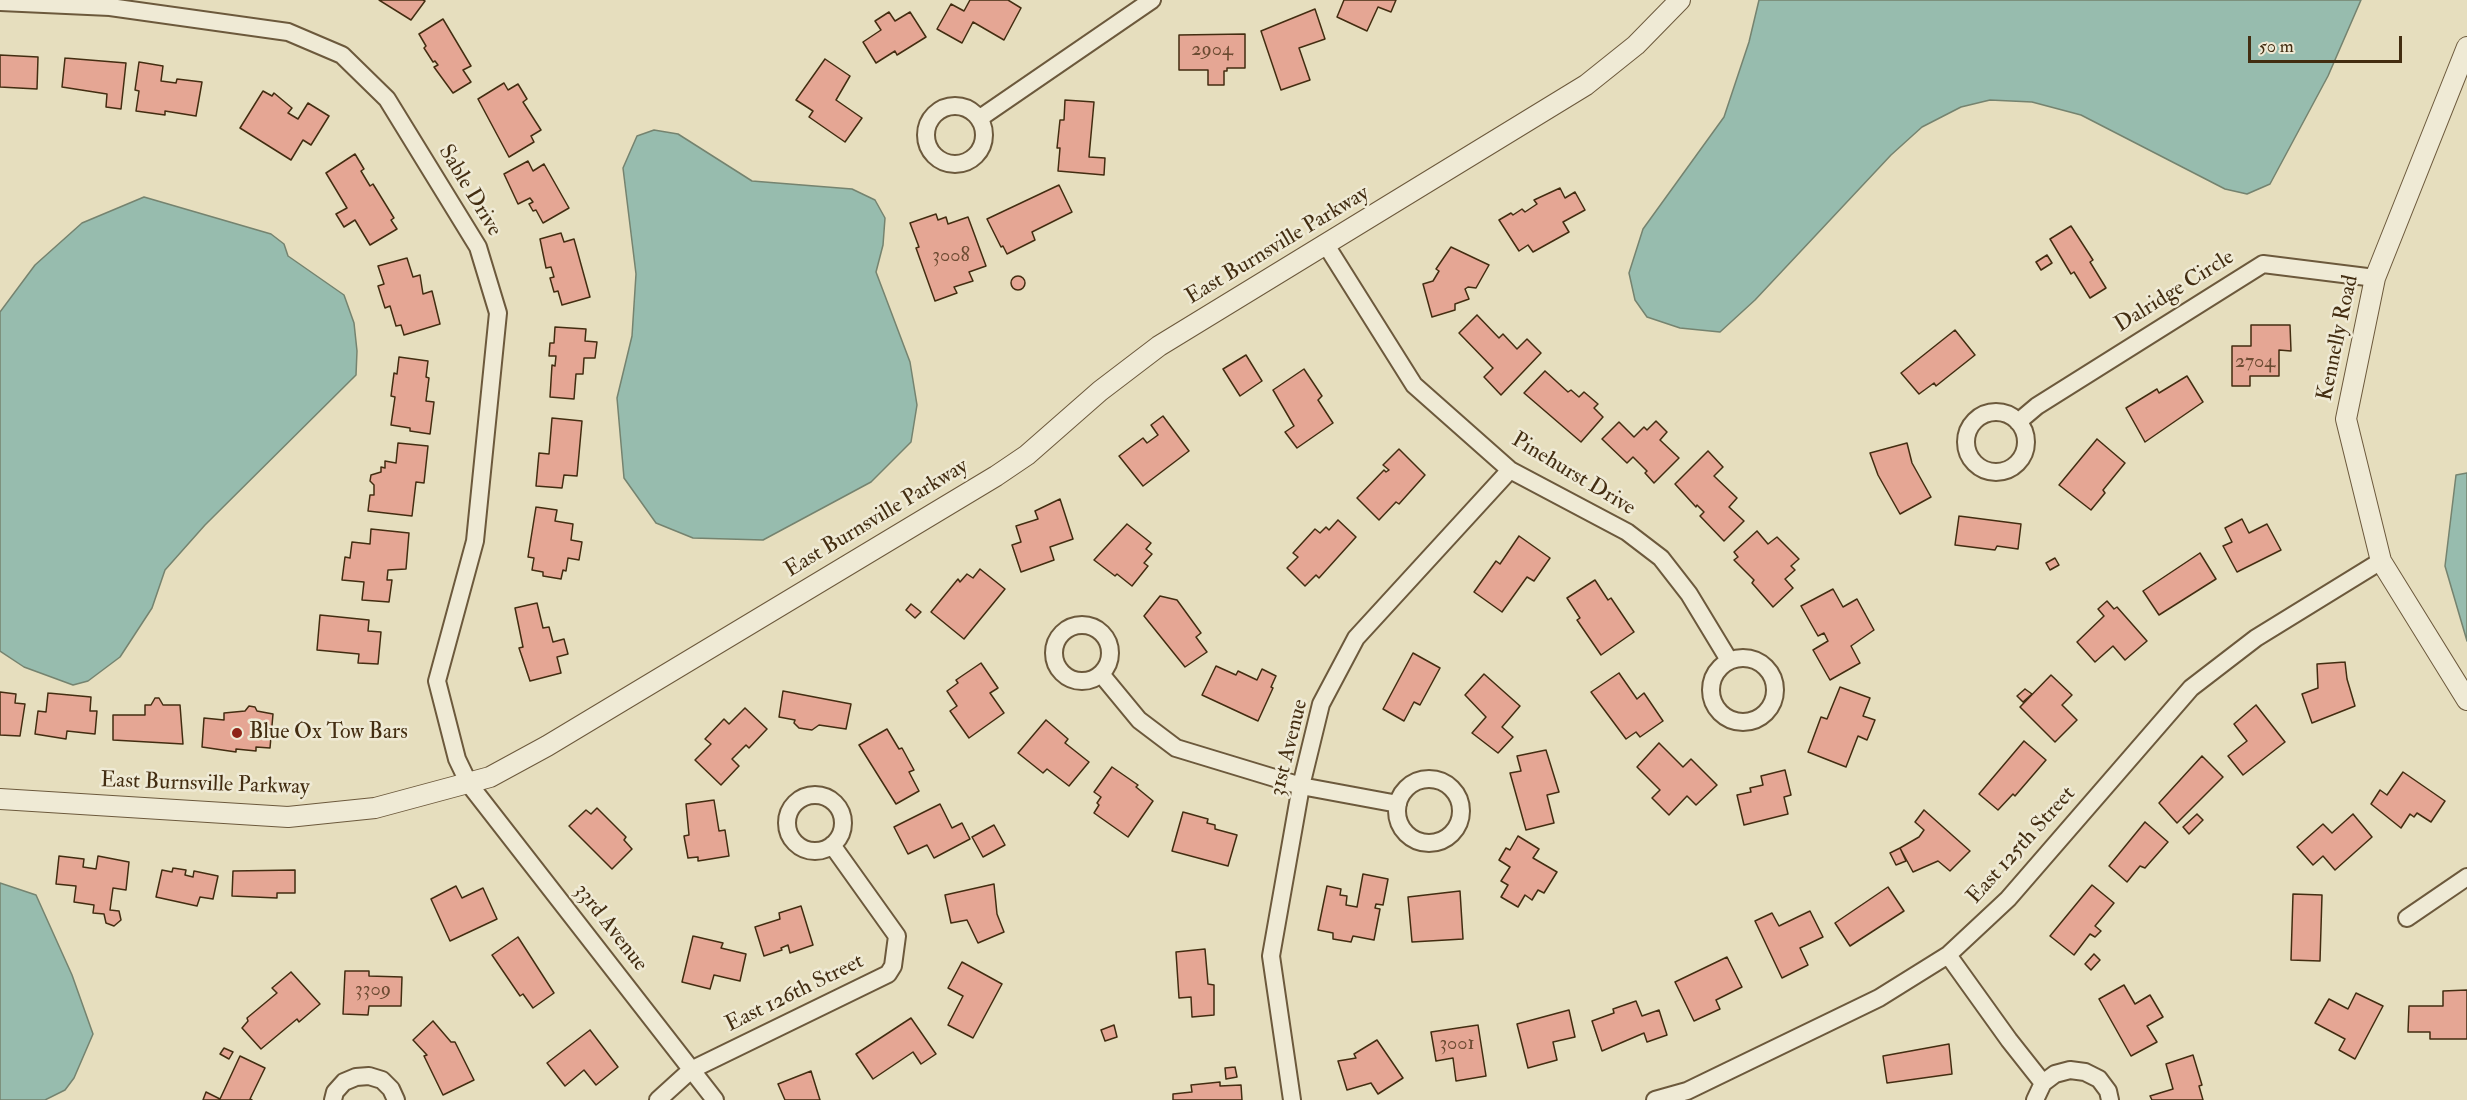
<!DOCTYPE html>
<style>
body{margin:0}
#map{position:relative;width:2467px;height:1100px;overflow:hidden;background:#e6debe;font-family:"IM FELL Double Pica",serif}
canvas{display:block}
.scale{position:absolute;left:2248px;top:36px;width:154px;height:27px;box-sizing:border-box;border:3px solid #432d11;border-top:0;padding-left:8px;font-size:18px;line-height:21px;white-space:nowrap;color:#432d11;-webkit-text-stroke:4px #efead5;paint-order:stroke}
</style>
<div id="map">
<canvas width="2467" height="1100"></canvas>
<div class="scale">50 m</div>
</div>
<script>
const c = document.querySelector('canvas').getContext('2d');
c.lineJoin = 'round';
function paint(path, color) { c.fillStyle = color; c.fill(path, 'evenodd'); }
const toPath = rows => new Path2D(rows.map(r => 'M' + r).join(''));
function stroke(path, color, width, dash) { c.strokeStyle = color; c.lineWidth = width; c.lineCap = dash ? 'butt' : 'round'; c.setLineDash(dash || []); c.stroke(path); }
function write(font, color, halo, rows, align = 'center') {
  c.font = font + ' "IM FELL Double Pica",serif'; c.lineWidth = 5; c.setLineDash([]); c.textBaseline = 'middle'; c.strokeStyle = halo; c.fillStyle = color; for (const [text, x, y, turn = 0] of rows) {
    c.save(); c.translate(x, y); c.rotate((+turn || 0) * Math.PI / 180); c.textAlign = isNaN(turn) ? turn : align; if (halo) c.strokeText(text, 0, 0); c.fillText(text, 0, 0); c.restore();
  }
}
const water = toPath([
 [1759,0,2361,0,2328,76,2270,184,2247,194,2225,189,2081,115,2032,102,1990,100,1961,107,1922,127,1891,155,1755,300,1720,332,1680,328,1647,317,1635,300,1629,273,1643,229,1724,117,1749,42,1759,0],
 [654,130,678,134,752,181,852,189,875,200,885,218,883,245,876,272,910,362,917,405,911,442,871,482,763,540,693,538,656,523,624,478,617,398,632,336,636,274,623,168,637,136,654,130],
 [144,197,271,234,284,244,288,256,344,295,354,323,357,351,356,375,205,525,165,570,152,608,120,657,88,681,73,685,24,667,0,651,0,312,35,265,82,223,144,197],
 [2467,473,2467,641,2445,566,2456,475,2467,473],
 [0,883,36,895,72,975,93,1034,74,1078,65,1090,45,1100,0,1100,0,883]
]);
paint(water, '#97bcae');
stroke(water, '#75836f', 1.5);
const building = toPath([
 [379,0,423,0,425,1,411,20,379,0],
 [970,0,1008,0,1021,8,1004,40,973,22,962,43,937,29,951,4,964,11,970,0],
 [1344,0,1396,0,1391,12,1378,7,1367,31,1337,17,1344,0],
 [1315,9,1325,39,1299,48,1310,80,1281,90,1261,31,1315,9],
 [889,12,895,21,910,12,926,37,897,55,895,51,876,63,863,42,881,30,875,21,889,12],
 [443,19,471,66,463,70,471,82,453,93,434,67,438,65,435,61,433,62,424,48,426,46,419,34,443,19],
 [1245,34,1245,68,1227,68,1227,71,1224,71,1224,85,1208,85,1208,70,1179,70,1179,35,1245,34],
 [0,55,38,57,37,89,0,87,0,55],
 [65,58,126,63,121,109,106,107,107,94,62,87,65,58],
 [825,59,850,76,836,100,862,118,845,142,809,117,813,111,796,100,825,59],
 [139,62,163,66,161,81,176,83,177,79,202,82,196,116,165,111,165,115,136,111,139,91,135,90,139,62],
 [504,83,508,90,518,84,527,99,523,102,541,130,531,136,534,142,509,157,478,99,504,83],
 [263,91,272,96,274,93,292,108,288,113,298,119,308,103,329,116,311,145,303,140,291,160,240,128,263,91],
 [1065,100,1094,102,1089,157,1105,158,1104,175,1058,171,1060,148,1057,148,1060,120,1064,120,1065,100],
 [355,154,364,169,361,171,370,186,373,184,394,218,391,220,397,229,370,245,355,220,344,227,336,214,347,208,326,173,355,154],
 [528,161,533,171,544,164,569,208,543,223,536,210,533,211,529,204,533,202,530,198,518,204,504,174,528,161],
 [1059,185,1072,212,1032,232,1035,240,1007,254,1003,246,1001,247,987,219,1059,185],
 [1560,188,1565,198,1575,192,1585,210,1563,222,1569,232,1533,252,1528,245,1519,251,1499,220,1511,213,1513,215,1522,209,1525,212,1537,204,1534,200,1560,188],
 [936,214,938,220,946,217,948,224,968,217,986,266,969,272,973,281,954,287,957,293,935,301,916,248,919,247,910,223,936,214],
 [2071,226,2093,260,2090,262,2106,288,2090,298,2074,272,2071,274,2050,239,2071,226],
 [561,233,564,242,574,239,590,297,562,305,558,291,554,292,550,278,554,277,551,267,546,268,540,239,561,233],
 [1451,247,1489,265,1476,288,1468,287,1465,289,1469,299,1455,304,1455,310,1432,317,1423,284,1433,281,1439,271,1436,269,1451,247],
 [2047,255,2052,263,2041,270,2036,262,2047,255],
 [407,258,413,277,420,275,423,294,432,291,440,324,404,335,401,325,396,326,390,306,385,308,378,286,384,284,378,266,407,258],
 '1011 283a7 7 0 1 1 14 0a7 7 0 1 1-14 0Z',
 [1477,315,1499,338,1503,334,1517,349,1527,339,1541,353,1501,395,1484,377,1493,368,1459,333,1477,315],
 [2251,325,2290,325,2291,351,2279,350,2279,376,2250,376,2250,386,2232,386,2232,346,2251,346,2251,325],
 [555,327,586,329,585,341,597,342,595,358,584,358,583,374,576,374,574,399,550,397,552,365,555,366,556,356,549,356,550,343,554,343,555,327],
 [1955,330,1975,355,1936,386,1934,383,1919,394,1901,373,1955,330],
 [1246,355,1262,381,1240,396,1223,369,1246,355],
 [399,357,428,361,426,377,429,378,426,401,434,402,430,434,410,431,410,428,391,425,395,397,391,396,394,373,397,374,399,357],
 [1304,369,1322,396,1318,400,1333,423,1297,448,1285,432,1294,426,1273,390,1304,369],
 [1545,371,1568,392,1571,390,1579,397,1584,392,1598,404,1594,408,1603,417,1581,442,1524,393,1545,371],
 [2187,376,2203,402,2145,442,2126,408,2157,389,2159,393,2187,376],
 [1163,416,1189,451,1143,486,1119,456,1143,438,1147,443,1158,435,1151,425,1163,416],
 [552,418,582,421,577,476,564,475,562,488,536,486,539,453,549,454,552,418],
 [1656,421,1667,432,1660,440,1679,458,1654,483,1645,473,1647,471,1633,457,1627,463,1602,439,1619,422,1634,437,1644,427,1647,430,1656,421],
 [2097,439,2125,463,2103,490,2105,493,2091,510,2059,485,2097,439],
 [398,443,428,446,424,483,416,482,412,516,368,511,370,495,374,495,374,485,370,481,371,475,381,472,381,467,385,468,385,461,396,463,398,443],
 [1907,443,1912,463,1931,497,1900,514,1878,475,1870,453,1907,443],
 [1399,449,1425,475,1399,504,1396,502,1379,520,1357,498,1384,470,1386,472,1389,470,1383,465,1399,449],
 [1708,451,1723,467,1714,476,1737,498,1729,507,1744,521,1724,541,1700,516,1704,512,1697,505,1696,507,1675,484,1708,451],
 [1060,499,1073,539,1050,547,1054,560,1021,572,1012,545,1021,542,1016,526,1038,519,1035,511,1060,499],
 [536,507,557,510,555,521,573,524,571,540,582,542,579,560,568,558,566,571,563,570,561,579,543,576,543,572,532,570,534,558,528,557,536,507],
 [1959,516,2021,524,2018,549,1997,546,1995,550,1955,545,1959,516],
 [2242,519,2249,533,2267,524,2281,550,2237,572,2223,546,2232,542,2225,528,2242,519],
 [1338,520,1356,537,1319,578,1316,575,1305,586,1287,568,1298,557,1293,553,1315,529,1320,533,1326,527,1329,530,1338,520],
 [1127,524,1151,543,1146,549,1152,554,1144,563,1148,566,1132,586,1117,574,1115,576,1094,560,1127,524],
 [371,529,409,533,406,569,388,570,387,580,392,580,389,602,362,600,364,582,342,580,345,557,350,558,352,542,370,544,371,529],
 [1757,531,1768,544,1777,537,1799,559,1791,566,1795,570,1785,579,1793,588,1773,607,1752,583,1754,580,1734,560,1738,557,1734,552,1757,531],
 [1519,536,1550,558,1534,581,1527,577,1502,612,1474,592,1496,561,1500,564,1519,536],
 [2200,553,2216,579,2159,615,2143,591,2200,553],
 [2055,558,2059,565,2050,570,2046,563,2055,558],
 [980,569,1005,589,964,639,931,612,958,579,960,582,967,574,973,578,980,569],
 [1595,580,1608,600,1611,598,1634,632,1601,655,1577,620,1580,618,1567,598,1595,580],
 [1833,589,1843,607,1857,599,1874,630,1851,646,1860,663,1830,680,1813,650,1828,641,1824,633,1818,636,1801,606,1833,589],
 [1160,596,1177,600,1201,633,1196,637,1207,652,1185,667,1144,616,1160,596],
 [2107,601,2114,609,2117,607,2147,641,2125,660,2113,646,2095,662,2077,642,2104,616,2098,609,2107,601],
 [537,603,543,628,549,627,553,642,564,639,568,654,557,657,561,673,530,681,519,648,523,647,515,608,537,603],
 [911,604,921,612,915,618,906,610,911,604],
 [320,615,369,620,368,631,381,632,378,664,358,663,359,654,317,650,320,615],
 [1413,653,1440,668,1420,705,1414,702,1404,721,1383,709,1413,653],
 [2345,662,2347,679,2355,706,2312,723,2302,694,2318,688,2317,664,2345,662],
 [981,663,998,688,990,693,1004,713,969,738,950,711,957,706,947,691,958,683,956,680,981,663],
 [1216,666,1236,675,1238,671,1257,680,1262,669,1276,676,1271,687,1273,688,1258,721,1202,695,1216,666],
 [1619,673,1637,699,1644,693,1663,721,1640,737,1636,732,1626,739,1591,692,1619,673],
 [1484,674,1520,706,1502,727,1513,737,1498,753,1472,733,1486,717,1465,695,1484,674],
 [2051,675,2072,695,2062,705,2077,720,2055,742,2020,707,2051,675],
 [1840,687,1870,698,1863,716,1875,720,1867,740,1858,736,1846,767,1808,752,1821,717,1827,719,1840,687],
 [2025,689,2032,694,2023,702,2017,696,2025,689],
 [783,691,851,704,846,729,819,725,812,730,799,728,794,723,795,720,779,717,783,691],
 [0,692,16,694,15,703,25,704,20,736,0,735,0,692],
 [48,693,91,697,90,711,97,711,95,734,67,731,66,739,35,734,38,711,46,712,48,693],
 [155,698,159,698,163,705,180,705,183,744,113,740,113,715,145,715,145,705,151,705,155,698],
 [2256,705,2285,742,2243,775,2228,756,2247,741,2234,724,2256,705],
 [249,706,255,707,257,711,273,714,270,748,256,747,256,751,236,749,236,752,202,747,204,718,224,720,224,713,245,711,249,706],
 [745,708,767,729,749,748,746,745,732,759,739,766,721,785,695,760,711,744,705,739,724,719,729,724,745,708],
 [1046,720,1068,739,1065,743,1089,762,1069,786,1047,769,1043,773,1018,753,1046,720],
 [887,729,899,749,902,748,914,770,909,772,919,791,896,804,859,745,887,729],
 [2024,741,2046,760,2015,796,2013,794,1998,810,1979,794,2024,741],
 [1659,743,1683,767,1691,759,1717,785,1696,805,1687,796,1669,815,1652,798,1660,790,1637,767,1659,743],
 [1546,750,1559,792,1547,795,1554,823,1526,830,1510,773,1521,771,1517,756,1546,750],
 [2202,756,2223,777,2177,823,2159,803,2202,756],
 [1112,767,1138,785,1136,787,1153,801,1128,837,1094,813,1099,805,1097,803,1101,797,1094,792,1112,767],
 [1785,770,1791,795,1784,797,1788,814,1744,825,1737,795,1751,792,1750,788,1763,785,1761,776,1785,770],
 [2403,772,2445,801,2431,822,2417,813,2414,817,2410,814,2401,828,2371,804,2380,790,2387,795,2403,772],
 [714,800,719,831,725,830,729,856,698,861,698,857,688,858,684,836,689,835,686,804,714,800],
 [940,804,952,828,962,823,970,839,934,858,927,845,908,854,894,827,940,804],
 [597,808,626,837,624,840,632,849,612,869,569,826,586,810,591,814,597,808],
 [1924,810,1970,851,1950,871,1938,861,1913,872,1900,848,1919,837,1924,830,1915,822,1924,810],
 [1183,812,1208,819,1207,823,1215,825,1215,829,1237,835,1228,866,1172,851,1183,812],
 [2197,814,2203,820,2189,834,2183,827,2197,814],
 [2353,814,2372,837,2335,870,2323,856,2313,865,2297,847,2323,824,2332,833,2353,814],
 [2145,822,2168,842,2145,868,2140,866,2127,882,2109,866,2145,822],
 [994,825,1005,845,983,857,972,837,994,825],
 [1518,836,1539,849,1533,858,1557,872,1544,893,1538,890,1532,900,1525,895,1518,907,1501,897,1508,885,1501,881,1510,867,1499,860,1506,848,1510,850,1518,836],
 [1900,848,1906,861,1896,865,1890,853,1900,848],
 [59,856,84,859,83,867,96,869,98,856,129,862,126,890,113,888,110,910,119,911,121,920,114,926,106,923,104,914,93,913,94,905,74,902,76,886,56,884,59,856],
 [173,868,186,870,185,875,193,877,194,871,218,876,213,899,200,897,197,906,156,897,162,870,172,872,173,868],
 [295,870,295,893,277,893,277,898,232,896,233,871,295,870],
 [1363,874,1388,879,1383,905,1376,904,1375,908,1380,909,1374,940,1353,936,1351,942,1333,939,1333,933,1318,930,1327,886,1341,889,1340,895,1347,896,1346,905,1357,907,1363,874],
 [994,884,997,914,1004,932,978,943,967,920,951,923,945,895,994,884],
 [2092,885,2114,903,2095,926,2101,931,2095,937,2090,934,2074,955,2050,936,2092,885],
 [456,886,462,898,483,888,497,919,450,941,431,899,456,886],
 [1888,887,1904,911,1850,946,1835,923,1888,887],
 [1460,891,1463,939,1412,942,1408,897,1460,891],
 [2293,894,2322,895,2320,961,2291,960,2293,894],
 [801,906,813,945,790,953,788,945,781,948,782,950,764,956,755,927,780,919,779,913,801,906],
 [1810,911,1823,937,1800,948,1808,965,1782,978,1755,921,1772,913,1779,926,1810,911],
 [693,936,723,943,721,948,746,954,740,981,714,975,710,989,682,982,693,936],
 [518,937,554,993,533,1008,523,994,520,996,492,955,518,937],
 [1205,949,1208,984,1214,985,1214,1015,1192,1017,1191,997,1179,998,1176,952,1205,949],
 [2094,954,2100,960,2091,970,2085,964,2094,954],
 [1727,957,1742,987,1716,1000,1720,1009,1694,1021,1675,982,1727,957],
 [962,962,1002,984,973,1038,948,1025,963,996,948,988,962,962],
 [345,971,369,971,369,976,402,977,401,1006,369,1006,368,1015,343,1014,345,971],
 [291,972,320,1004,299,1022,297,1019,261,1049,242,1028,248,1021,247,1018,277,993,272,988,291,972],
 [2124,985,2135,1004,2150,995,2163,1017,2147,1026,2157,1042,2131,1056,2099,999,2124,985],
 [2467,990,2467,1039,2430,1039,2430,1032,2408,1032,2409,1006,2443,1006,2443,991,2467,990],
 [2356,993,2383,1006,2355,1059,2339,1050,2345,1039,2315,1023,2329,999,2348,1009,2356,993],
 [1636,1001,1642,1016,1659,1010,1667,1035,1647,1042,1644,1033,1602,1051,1592,1021,1614,1013,1613,1009,1636,1001],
 [1569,1010,1575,1037,1553,1042,1557,1060,1528,1068,1517,1024,1569,1010],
 [911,1018,936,1054,921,1064,913,1052,873,1079,856,1054,911,1018],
 [433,1021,451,1042,455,1042,474,1080,443,1095,424,1056,427,1055,413,1040,433,1021],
 [1114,1025,1117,1037,1105,1041,1101,1030,1114,1025],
 [1478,1025,1486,1076,1456,1081,1453,1058,1436,1061,1431,1032,1478,1025],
 [590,1030,618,1067,596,1085,584,1070,565,1086,547,1063,590,1030],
 [1377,1040,1403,1078,1378,1094,1371,1083,1347,1090,1338,1061,1356,1058,1354,1054,1377,1040],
 [1949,1044,1952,1074,1887,1083,1883,1056,1949,1044],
 [224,1048,233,1052,229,1059,220,1054,224,1048],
 [2193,1055,2202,1085,2199,1086,2203,1100,2152,1100,2150,1096,2173,1089,2166,1064,2193,1055],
 [240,1056,265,1068,250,1099,252,1100,203,1100,206,1092,220,1099,240,1056],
 [1235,1067,1237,1077,1226,1079,1225,1068,1235,1067],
 [811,1071,820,1100,785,1100,778,1084,811,1071],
 [1220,1082,1220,1086,1241,1085,1242,1100,1173,1100,1173,1094,1192,1092,1191,1085,1220,1082]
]);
paint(building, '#e5a694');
stroke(building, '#432d11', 1.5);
const minor = toPath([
 [0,2,110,7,288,32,342,55,387,99,478,247,498,313,475,541,437,681,457,759,469,784,715,1100],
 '926 135a29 29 0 1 1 58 0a29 29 0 1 1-58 0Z',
 [980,118,1152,0],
 [1326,245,1414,385,1510,470,1627,532,1661,558,1689,594,1729,660],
 '1966 442a30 30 0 1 1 60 0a30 30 0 1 1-60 0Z',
 [2018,422,2037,406,2263,264,2375,278],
 '1054 653a28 28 0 1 1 56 0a28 28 0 1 1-56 0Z',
 '1711 690a32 32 0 1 1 64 0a32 32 0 1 1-64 0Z',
 [1101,674,1139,720,1176,748,1301,786,1398,804],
 '1397 811a32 32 0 1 1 64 0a32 32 0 1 1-64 0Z',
 '787 823a28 28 0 1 1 56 0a28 28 0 1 1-56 0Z',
 [2407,918,2467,877],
 [1948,955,2009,1040,2043,1083],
 [333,1100,335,1092,344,1082,356,1077,369,1076,382,1080,391,1089,396,1100],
 [658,1100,691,1070,888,974,893,966,897,936,832,845],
 [1292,1100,1271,956,1301,786,1321,704,1356,638,1510,470],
 [1655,1100,1687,1091,1879,998,1948,955,2008,899,2191,688,2256,638,2381,561],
 [2035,1100,2043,1083,2055,1074,2070,1070,2085,1072,2099,1079,2108,1091,2110,1100]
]);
const tertiary = toPath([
 [2467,47,2375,278,2346,419,2381,561,2467,700],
 [0,799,288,817,375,808,490,777,547,746,996,476,1027,455,1100,391,1159,346,1586,85,1636,45,1680,0]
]);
stroke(minor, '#6c593c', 20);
stroke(tertiary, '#6c593c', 22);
stroke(minor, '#efead5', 16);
stroke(tertiary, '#efead5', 20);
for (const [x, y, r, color] of [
 [237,733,6,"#8f2418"]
]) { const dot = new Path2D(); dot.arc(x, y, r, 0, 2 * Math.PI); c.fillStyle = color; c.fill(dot); stroke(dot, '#efead5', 2); }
write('20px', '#6c4b32', null, [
 ["2904",1212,51],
 ["3008",951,257],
 ["2704",2255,363],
 ["3309",373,991],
 ["3001",1457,1045]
]);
write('22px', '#432d11', '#efead5', [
 ["Sable Drive",469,191,59],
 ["East Burnsville Parkway",1278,246,-31],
 ["Dalridge Circle",2175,292,-32],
 ["Kennelly Road",2339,338,-78],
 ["Pinehurst Drive",1573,475,31],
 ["East Burnsville Parkway",877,519,-31],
 ["31st Avenue",1290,748,-76],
 ["East Burnsville Parkway",205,785,2],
 ["East 125th Street",2022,846,-48],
 ["33rd Avenue",610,928,52],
 ["East 126th Street",795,994,-26]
]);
write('22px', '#432d11', '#efead5', [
 ["Blue Ox Tow Bars",249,733]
], 'left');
</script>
